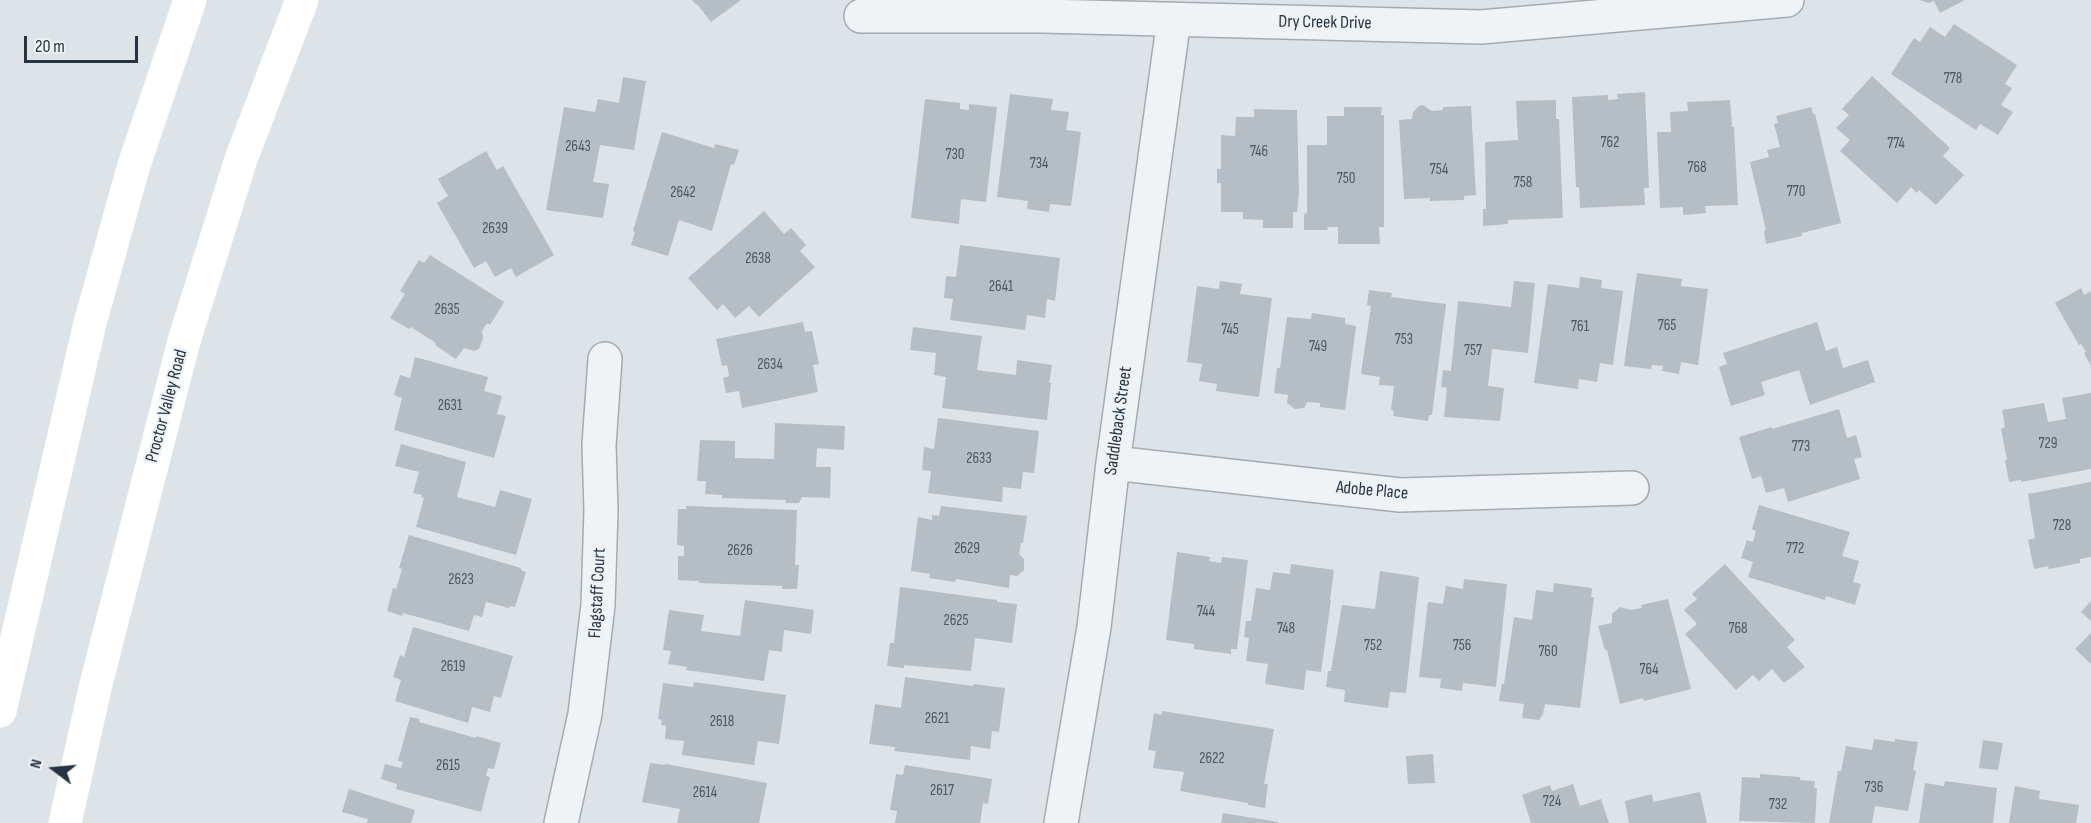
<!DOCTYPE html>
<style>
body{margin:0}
#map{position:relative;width:2091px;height:823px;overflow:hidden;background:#dee3e8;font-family:"Sofia Sans Condensed",sans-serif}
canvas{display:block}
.north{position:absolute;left:24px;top:739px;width:60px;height:60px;-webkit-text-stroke:4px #edf2f6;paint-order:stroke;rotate:286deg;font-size:16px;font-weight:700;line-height:24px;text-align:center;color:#263340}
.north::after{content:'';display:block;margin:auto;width:21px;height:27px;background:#263340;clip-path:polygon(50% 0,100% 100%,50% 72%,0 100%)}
.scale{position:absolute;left:24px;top:36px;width:114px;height:27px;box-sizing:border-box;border:3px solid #263340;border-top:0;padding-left:8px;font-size:18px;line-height:21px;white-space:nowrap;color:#263340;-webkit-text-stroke:4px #edf2f6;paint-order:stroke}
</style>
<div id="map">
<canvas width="2091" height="823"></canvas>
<div class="north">N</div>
<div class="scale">20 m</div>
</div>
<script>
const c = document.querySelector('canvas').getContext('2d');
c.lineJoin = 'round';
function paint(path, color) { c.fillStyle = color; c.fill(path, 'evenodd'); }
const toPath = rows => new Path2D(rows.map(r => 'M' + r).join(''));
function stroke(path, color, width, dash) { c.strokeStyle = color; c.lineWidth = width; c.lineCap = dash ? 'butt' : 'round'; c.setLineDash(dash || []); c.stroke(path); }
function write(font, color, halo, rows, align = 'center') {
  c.font = font + ' "Sofia Sans Condensed",sans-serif'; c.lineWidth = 4.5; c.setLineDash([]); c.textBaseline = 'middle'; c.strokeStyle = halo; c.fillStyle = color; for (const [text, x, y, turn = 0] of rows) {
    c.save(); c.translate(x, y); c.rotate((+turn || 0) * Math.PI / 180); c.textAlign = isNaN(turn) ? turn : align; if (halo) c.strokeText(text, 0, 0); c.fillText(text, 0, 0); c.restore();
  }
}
paint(toPath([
 [692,0,741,0,711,22,697,4,696,5],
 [1919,0,1965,0,1940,13,1934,1,1929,3],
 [1954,24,2017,65,2005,84,2012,88,2001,105,2013,112,1998,135,1980,124,1976,130,1891,74,1914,38,1920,42,1930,27,1945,37],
 [1872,76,1950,148,1943,156,1964,175,1936,205,1919,190,1917,193,1911,187,1897,203,1840,151,1850,140,1836,128,1849,115,1842,109],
 [623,77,646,81,634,150,600,145,593,182,609,184,603,218,546,210,564,107,595,112,598,99,619,103],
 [1645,92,1649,188,1644,188,1645,205,1580,208,1579,187,1576,187,1572,97,1608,95,1608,100,1618,99,1617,94],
 [1010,94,1053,99,1051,110,1069,112,1066,130,1081,132,1071,206,1050,204,1049,212,1027,209,1028,201,997,197],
 [925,99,960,103,960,109,969,110,969,104,997,107,986,202,961,199,959,224,911,218],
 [1556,100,1556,119,1559,119,1563,218,1508,220,1508,224,1483,226,1483,209,1486,209,1485,142,1518,140,1516,101],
 [1730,100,1732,127,1734,127,1738,205,1705,206,1706,213,1683,215,1683,207,1660,208,1657,132,1671,132,1670,112,1688,111,1687,102],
 [1423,105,1432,111,1443,110,1443,107,1471,106,1476,195,1464,196,1464,200,1430,201,1430,198,1404,199,1399,120,1412,119,1413,112,1419,106],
 [1344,107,1382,107,1381,115,1384,115,1384,227,1379,227,1380,244,1338,244,1338,227,1327,227,1328,230,1304,230,1304,214,1307,213,1307,145,1327,145,1327,116,1344,116],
 [1811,107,1813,114,1815,114,1841,223,1802,233,1802,236,1766,244,1764,231,1766,230,1750,162,1769,157,1767,150,1780,147,1774,124,1778,123,1776,116],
 [1254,109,1297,110,1299,194,1297,212,1293,212,1293,228,1263,228,1263,220,1243,219,1243,212,1221,212,1221,183,1217,183,1217,169,1221,169,1221,135,1235,136,1236,117,1254,117],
 [662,132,714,148,715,144,739,150,734,165,731,164,712,231,679,220,668,256,631,245,635,232,633,231],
 [486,151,497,170,503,166,554,255,516,277,511,268,495,277,486,261,474,268,437,203,448,196,438,179],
 [764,211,784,234,791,228,806,245,800,251,815,267,759,317,749,306,735,318,723,304,717,310,688,278],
 [960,245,1060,258,1055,301,1047,299,1045,318,1027,315,1025,330,950,320,953,299,944,298,946,276,956,277],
 [430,255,504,302,490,325,487,323,481,333,483,334,483,338,479,349,474,351,464,348,456,359,435,345,436,343,411,327,409,329,390,318,405,294,400,291,419,260,424,263],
 [1637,273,1682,279,1681,286,1708,289,1698,365,1681,362,1679,374,1662,371,1663,366,1652,365,1651,369,1624,366],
 [1580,277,1602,280,1601,288,1623,291,1613,365,1600,363,1597,382,1579,379,1578,389,1534,383,1548,284,1579,288],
 [1220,281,1242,284,1240,294,1272,298,1259,397,1216,391,1217,384,1199,381,1202,364,1187,362,1197,286,1219,289],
 [1514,281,1535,283,1528,353,1492,349,1488,386,1504,388,1500,421,1444,417,1447,388,1441,387,1443,370,1451,371,1458,301,1511,307],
 [2081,288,2084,295,2091,291,2091,366,2084,353,2086,352,2081,344,2079,345,2055,303],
 [1369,290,1392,293,1391,297,1446,304,1432,415,1429,415,1428,421,1393,416,1394,411,1391,410,1394,386,1379,385,1380,377,1361,374,1371,306,1367,305],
 [1312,313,1345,318,1345,324,1356,326,1345,410,1320,407,1320,403,1307,402,1304,408,1295,409,1287,403,1288,395,1274,393,1277,368,1280,368,1287,317,1311,319],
 [803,322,805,332,812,331,819,364,813,365,818,392,742,408,739,391,726,393,723,378,729,376,727,365,722,366,716,339],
 [1817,322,1826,351,1837,347,1843,368,1868,360,1875,382,1810,405,1799,370,1761,382,1765,395,1731,406,1719,367,1727,364,1723,353],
 [913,327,982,336,977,370,1016,375,1017,360,1052,365,1049,383,1051,383,1047,420,942,408,946,377,934,375,936,353,910,350],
 [415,357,488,377,484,391,502,396,497,414,506,416,494,458,394,430,402,398,394,395,400,375,410,378],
 [2091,393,2091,469,2021,482,2021,480,2009,482,2005,460,2007,460,2001,429,2005,427,2002,410,2044,403,2048,422,2066,419,2062,398],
 [1839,409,1847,438,1856,435,1862,457,1854,459,1860,479,1788,502,1784,488,1766,493,1761,476,1752,479,1739,437,1772,427,1772,429],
 [938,418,1039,431,1034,473,1023,472,1021,489,1003,487,1002,502,928,493,931,471,922,470,924,447,934,449],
 [775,423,845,426,844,450,817,448,816,467,831,467,830,498,802,497,799,503,785,503,786,500,722,498,722,495,705,494,706,481,697,481,700,440,735,441,735,458,774,459],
 [401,444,466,462,457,497,495,507,500,490,532,499,516,555,416,527,424,498,421,497,422,495,413,493,419,472,395,466],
 [2091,482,2091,557,2080,559,2080,563,2049,569,2048,566,2034,569,2028,540,2035,538,2028,494],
 [1759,505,1850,532,1842,556,1859,561,1853,582,1861,584,1855,605,1826,596,1825,600,1748,577,1753,562,1741,558,1747,540,1753,542,1756,531,1752,529],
 [686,506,797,510,795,565,799,565,797,589,782,589,782,586,699,583,699,581,678,580,678,556,684,556,684,546,677,545,678,509,686,509],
 [941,506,1027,516,1023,543,1021,543,1019,554,1024,559,1024,570,1017,576,1010,575,1009,588,956,579,955,582,929,578,930,574,911,571,918,517,932,520,932,515,939,516],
 [409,535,521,568,521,570,526,572,515,607,510,606,509,608,486,602,482,617,474,615,469,631,403,613,402,616,387,611,393,588,396,589,402,569,399,568],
 [1177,552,1210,557,1209,561,1221,563,1222,557,1248,560,1237,649,1231,649,1231,654,1194,649,1194,644,1166,640],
 [1291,564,1334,570,1330,600,1331,600,1321,672,1306,670,1304,690,1265,684,1268,664,1246,661,1249,638,1244,637,1246,621,1251,621,1256,588,1270,590,1273,572,1290,574],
 [1725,564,1795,640,1787,647,1805,667,1784,683,1772,669,1759,681,1753,675,1736,690,1685,634,1697,624,1684,610,1697,599,1692,594],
 [1380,571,1419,577,1406,693,1390,692,1388,708,1344,702,1345,690,1326,687,1328,671,1331,671,1342,605,1375,609],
 [1464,579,1507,584,1496,687,1463,683,1462,691,1440,688,1441,679,1419,677,1428,602,1443,604,1446,586,1463,589],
 [1554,583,1592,588,1591,597,1594,597,1580,708,1545,704,1543,714,1539,720,1522,718,1524,704,1499,701,1502,684,1504,684,1514,617,1532,620,1536,590,1553,592],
 [900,587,997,600,997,602,1017,604,1012,643,975,638,971,671,904,665,904,668,887,666,890,643,894,643],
 [1668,599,1691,689,1644,701,1643,698,1620,704,1607,650,1605,650,1598,626,1612,623,1612,614,1620,607,1631,610,1642,608,1641,605],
 [745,600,814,610,811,634,784,630,782,652,769,650,764,681,686,670,687,667,668,664,671,651,663,650,669,610,704,615,701,631,740,636],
 [2091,601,2091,621,2081,612],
 [413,627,513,656,501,698,494,696,490,712,472,707,468,723,395,701,401,680,393,677,400,655,404,657],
 [2091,633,2091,664,2075,649],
 [905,677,973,686,974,684,1005,688,999,732,992,731,990,749,971,746,970,760,894,751,895,747,869,744,875,704,901,708],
 [694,682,786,695,779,744,758,741,754,765,682,755,684,741,665,739,666,726,661,725,662,720,658,719,663,683,693,687],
 [1162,711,1274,729,1264,784,1268,784,1265,808,1248,805,1248,803,1180,791,1184,772,1153,768,1156,751,1148,750,1154,713,1162,715],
 [410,717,420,719,419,722,476,738,476,736,501,743,494,769,488,768,486,776,490,777,481,812,396,789,397,784,381,779,385,764,401,768,403,762,398,761],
 [1874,739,1895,742,1895,739,1918,742,1913,770,1916,771,1908,811,1875,806,1872,823,1829,823,1838,771,1841,771,1846,746,1872,750],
 [1983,740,2003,743,1998,770,1979,768],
 [1433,754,1435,783,1408,784,1406,756],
 [650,763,665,765,666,764,767,783,759,823,677,823,680,809,642,802],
 [905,765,992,779,988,804,983,803,980,823,895,823,897,811,890,810,896,774,903,775],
 [1760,774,1800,777,1800,780,1815,781,1814,788,1817,788,1815,823,1739,821,1742,777,1760,778],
 [1945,781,1997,788,1993,823,1919,823,1925,783,1944,786],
 [1573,784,1580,806,1601,799,1609,823,1531,823,1522,795,1550,785,1552,791],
 [2015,786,2040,791,2039,799,2079,805,2076,823,2009,823],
 [349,789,415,810,411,823,367,823,368,819,342,812],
 [1700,792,1707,823,1629,823,1625,801,1652,794,1653,802],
 [1223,813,1278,822,1278,823,1221,823]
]), '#b5bdc5');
const street = toPath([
 [861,16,1043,16,1481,27,1787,0],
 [1113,463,1400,495,1632,488],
 [561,823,585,714,598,605,601,511,599,445,605,359],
 [1061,823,1094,627,1113,463,1174,19]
]);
stroke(street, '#a3abb2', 36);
stroke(street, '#f0f3f6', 33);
stroke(toPath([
 [0,711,90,323,134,165,190,0],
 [65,823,95,688,184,341,241,159,302,0]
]), '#fff', 33);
write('15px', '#4a5661', null, [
 ["778",1953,79],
 ["762",1610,143],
 ["774",1896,144],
 ["2643",578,147],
 ["746",1259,152],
 ["730",955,155],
 ["734",1039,164],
 ["768",1697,168],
 ["754",1439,170],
 ["750",1346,179],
 ["758",1523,183],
 ["770",1796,192],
 ["2642",683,193],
 ["2639",495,229],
 ["2638",758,259],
 ["2641",1001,287],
 ["2635",447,310],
 ["765",1667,326],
 ["761",1580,327],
 ["745",1230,330],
 ["753",1404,340],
 ["749",1318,347],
 ["757",1473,351],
 ["2634",770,365],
 ["2631",450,406],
 ["729",2048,444],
 ["773",1801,447],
 ["2633",979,459],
 ["728",2062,526],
 ["2629",967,549],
 ["772",1795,549],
 ["2626",740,551],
 ["2623",461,580],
 ["744",1206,612],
 ["2625",956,621],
 ["748",1286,629],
 ["768",1738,629],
 ["752",1373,646],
 ["756",1462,646],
 ["760",1548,652],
 ["2619",453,667],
 ["764",1649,670],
 ["2621",937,719],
 ["2618",722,722],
 ["2622",1212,759],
 ["2615",448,766],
 ["736",1874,788],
 ["2617",942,791],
 ["2614",705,793],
 ["724",1552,802],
 ["732",1778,805]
]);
write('18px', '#263340', '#edf2f6', [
 ["Dry Creek Drive",1325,23,1],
 ["Proctor Valley Road",167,406,-75],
 ["Saddleback Street",1119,421,-82],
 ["Adobe Place",1372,491,5],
 ["Flagstaff Court",598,593,-87]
]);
</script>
